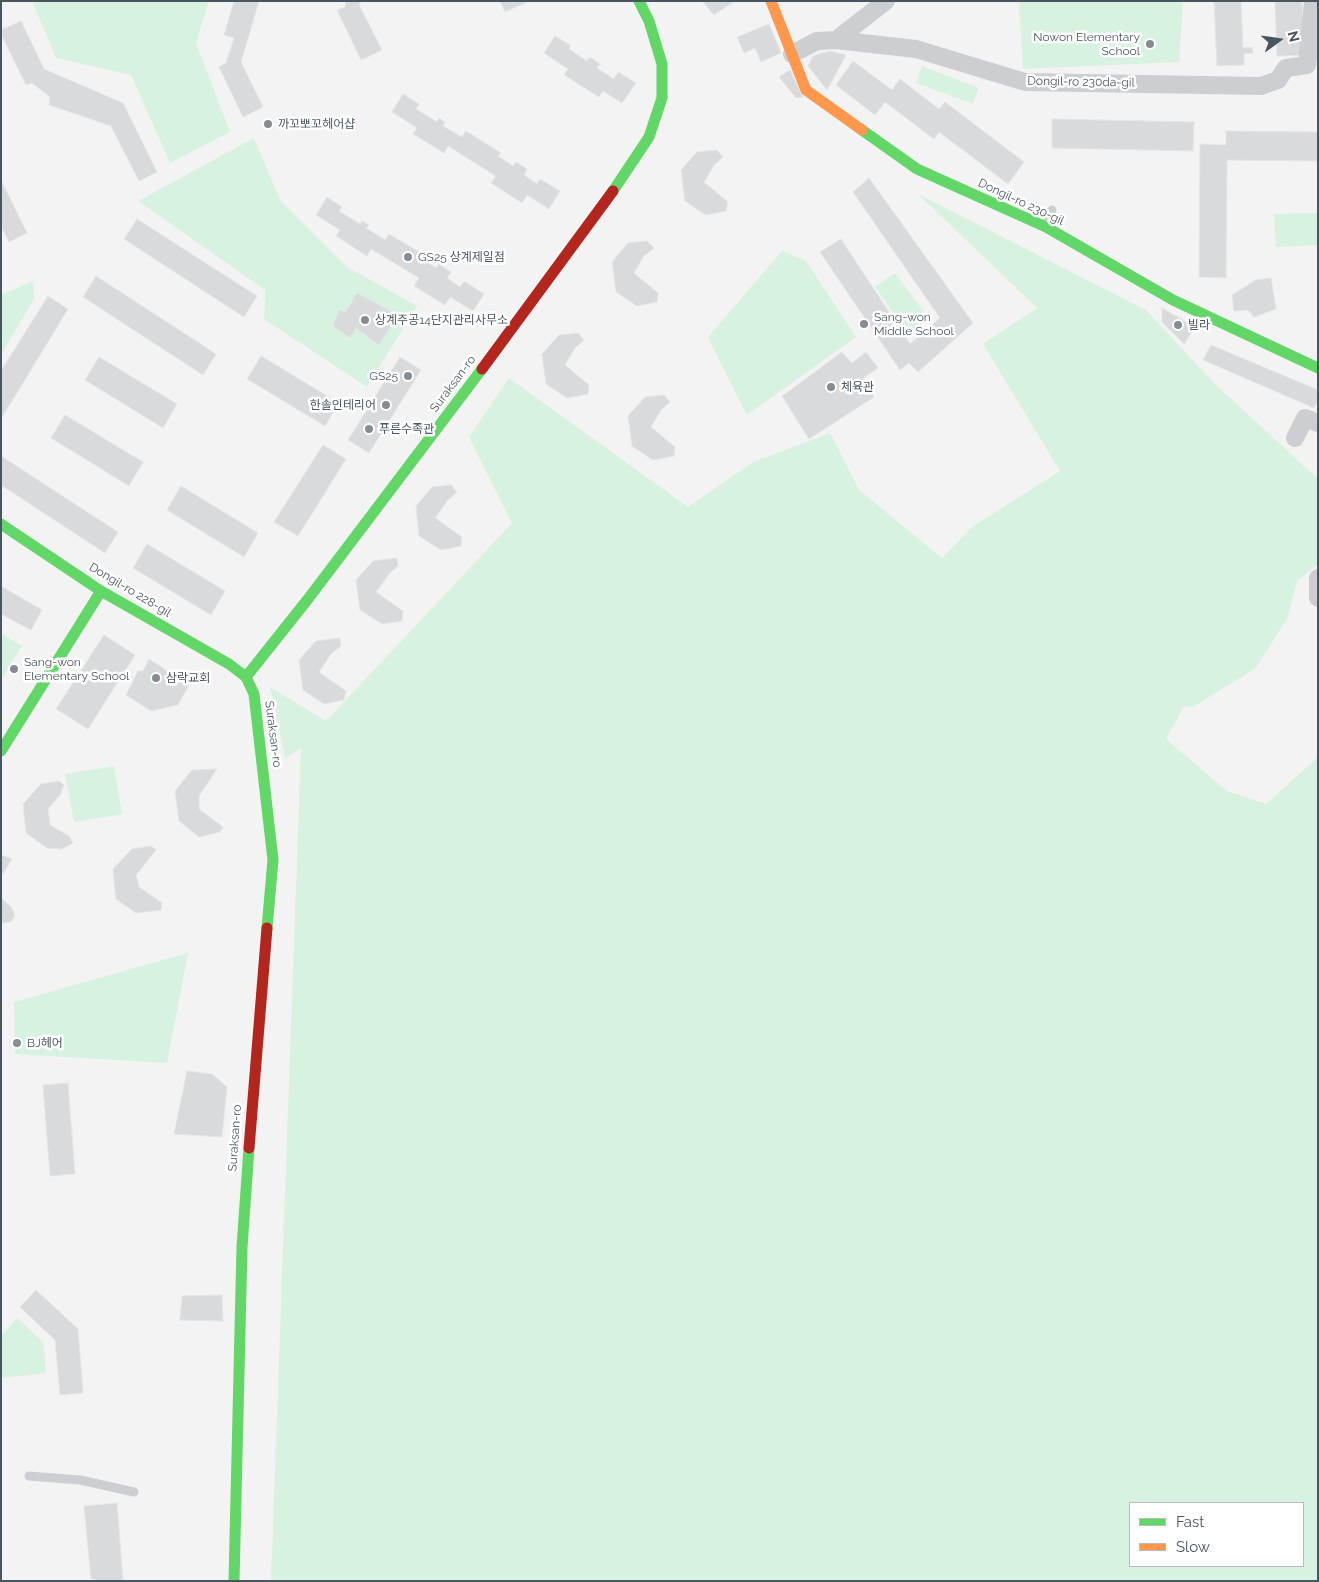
<!DOCTYPE html>
<meta charset="utf-8">
<style>
body{margin:0}
#map{position:relative;width:1319px;height:1582px;overflow:hidden;background:#f3f3f3;font-family:Raleway,sans-serif}
canvas{display:block}
.frame{position:absolute;inset:0;border:2px solid #495660;pointer-events:none}
.legend{position:absolute;left:1129px;top:1502px;width:175px;height:65px;box-sizing:border-box;background:#fff;border:1px solid #b6bbbf;margin:0;padding:6px 9px;list-style:none;font-size:15px;color:#495660}
.legend li{display:flex;align-items:center;gap:10px;height:25px}
.legend b{width:25px;border:1px solid #b6bbbf}
.north{position:absolute;left:1254px;top:15px;width:50px;height:50px;-webkit-text-stroke:4px #fff;paint-order:stroke;rotate:76deg;font-size:14px;font-weight:700;line-height:20px;text-align:center;color:#495660}
.north::after{content:'';display:block;margin:auto;width:18px;height:22px;background:#495660;clip-path:polygon(50% 0,100% 100%,50% 72%,0 100%)}
</style>
<div id="map">
<canvas width="1319" height="1582"></canvas>
<div class="frame"></div>
<ul class="legend">
<li><b style="height:6px;background:#63d668"></b>Fast</li>
<li><b style="height:6px;background:#ff974d"></b>Slow</li>
</ul>
<div class="north">N</div>
</div>
<script>
const c = document.querySelector('canvas').getContext('2d');
c.lineJoin = 'round';
function paint(path, color) { c.fillStyle = color; c.fill(path, 'evenodd'); }
const toPath = rows => new Path2D(rows.map(r => 'M' + r).join(''));
function stroke(path, color, width, dash) { c.strokeStyle = color; c.lineWidth = width; c.lineCap = dash ? 'butt' : 'round'; c.setLineDash(dash || []); c.stroke(path); }
function write(font, color, halo, rows, align = 'center') {
  c.font = font + ' Raleway,"Noto Sans KR",sans-serif'; c.lineWidth = 5; c.setLineDash([]); c.textBaseline = 'middle'; c.strokeStyle = halo; c.fillStyle = color; for (const [text, x, y, turn = 0] of rows) {
    c.save(); c.translate(x, y); c.rotate((+turn || 0) * Math.PI / 180); c.textAlign = isNaN(turn) ? turn : align; if (halo) c.strokeText(text, 0, 0); c.fillText(text, 0, 0); c.restore();
  }
}
paint(toPath([
 [32,1,209,1,196,43,230,132,170,163,131,75,56,58],
 [1019,1,1183,1,1179,62,1023,69],
 [922,66,979,88,973,104,916,83],
 [254,138,280,200,347,267,417,306,367,387,264,319,265,290,138,201],
 [918,194,1146,310,1215,384,1318,479,1318,564,1297,581,1288,617,1256,668,1193,707,1184,706,1166,739,1227,791,1266,804,1318,757,1318,1581,271,1581,301,748,285,758,270,687,326,721,512,523,469,437,509,378,688,507,753,462,830,433,859,490,942,558,972,527,1060,471,983,344,1037,308],
 [1130,1503,1303,1503,1303,1566,1130,1566],
 [1318,213,1318,245,1276,247,1274,214],
 [782,251,806,261,856,337,747,415,708,337],
 [895,273,928,317,908,333,875,287],
 [33,281,35,298,1,354,1,295],
 [1,633,22,646,1,680],
 [114,766,122,814,74,822,65,774],
 [188,953,167,1063,15,1054,14,1002],
 [17,1318,43,1342,46,1373,1,1378,1,1336]
]), '#d8f2e1');
const building = toPath([
 [234,1,259,1,241,62,263,107,243,117,219,67,226,63,234,38,224,35,234,1],
 [346,1,361,1,359,5,382,50,361,60,337,10,345,7,346,1],
 [500,1,527,1,527,2,505,12,500,1],
 [702,1,733,1,733,2,714,15,702,1],
 [1214,1,1241,1,1243,48,1252,47,1253,53,1244,54,1244,65,1217,66,1214,1],
 [1275,1,1302,1,1304,55,1277,56,1275,1],
 [21,21,44,69,123,103,157,172,139,181,111,126,49,105,50,97,32,83,26,85,1,34,1,30,21,21],
 [769,24,781,53,761,62,755,48,744,53,737,37,769,24],
 [555,36,570,45,569,49,587,61,590,57,600,64,597,68,614,79,618,72,636,83,622,103,603,91,599,97,564,75,568,69,544,53,555,36],
 [829,51,846,55,827,90,808,66,813,56,829,51],
 [853,61,892,90,900,79,939,109,945,102,1024,162,1008,184,939,132,934,139,885,102,875,115,836,85,853,61],
 [790,70,803,97,796,98,779,77,790,70],
 [403,94,419,104,416,109,437,122,439,118,445,122,443,126,462,137,466,131,501,153,498,156,513,166,516,162,527,169,524,175,537,184,540,179,560,191,549,209,527,195,522,203,491,183,496,176,448,146,444,153,413,134,417,128,392,112,403,94],
 [1052,119,1194,122,1193,151,1052,148,1052,119],
 [1226,131,1318,132,1318,161,1227,160,1226,278,1199,277,1200,144,1226,145,1226,131],
 [717,150,723,157,714,165,704,182,728,202,726,211,706,215,685,201,681,170,697,152,717,150],
 [869,178,973,323,918,372,909,363,900,370,820,252,841,239,910,344,940,318,853,192,869,178],
 [1,180,27,233,9,242,1,226,1,180],
 [327,197,342,207,339,211,360,224,362,221,369,225,366,228,385,240,389,234,424,255,422,259,436,268,439,264,451,272,447,278,460,287,464,281,484,294,473,311,450,297,445,305,414,286,419,278,371,249,367,256,336,236,340,230,316,215,327,197],
 [137,219,257,296,244,317,124,239,137,219],
 [647,241,654,248,644,256,634,273,658,293,657,302,637,306,616,292,612,262,628,243,647,241],
 [96,276,216,354,203,375,83,297,96,276],
 [1271,278,1276,309,1254,317,1248,310,1234,311,1232,295,1256,280,1271,278],
 [357,293,398,315,379,345,356,328,350,338,333,326,339,310,346,312,357,293],
 [48,296,68,309,1,419,1,371,48,296],
 [1162,308,1195,327,1184,344,1162,322,1162,308],
 [578,333,584,340,575,348,565,365,589,385,588,394,567,398,546,384,542,354,559,335,578,333],
 [1211,345,1318,390,1318,400,1314,408,1203,360,1211,345],
 [842,352,852,363,866,352,878,368,863,378,874,397,809,439,782,396,842,352],
 [261,356,339,403,325,426,247,379,261,356],
 [99,357,177,404,163,428,85,380,99,357],
 [400,357,421,370,369,453,348,440,400,357],
 [664,395,670,402,661,410,651,427,675,447,674,456,653,460,632,446,628,416,645,397,664,395],
 [65,415,143,462,129,486,51,438,65,415],
 [323,445,346,459,298,536,274,522,323,445],
 [1,456,118,532,105,553,1,485,1,456],
 [451,485,457,492,448,500,435,518,462,537,461,546,441,550,419,536,416,506,432,487,451,485],
 [181,486,258,533,244,557,167,510,181,486],
 [147,544,225,591,211,615,133,568,147,544],
 [397,558,398,566,389,574,376,592,403,611,402,621,382,624,360,610,356,580,373,561,397,558],
 [1,586,42,610,31,630,1,614,1,586],
 [104,635,135,655,88,729,56,709,104,635],
 [340,638,341,646,331,654,319,672,346,691,344,700,324,704,303,690,299,660,316,641,340,638],
 [149,659,189,685,178,705,151,711,126,695,138,671,143,671,149,659],
 [217,769,199,796,199,809,223,827,220,832,199,837,179,821,175,791,192,770,217,769],
 [59,781,64,785,60,795,48,809,50,825,69,836,73,843,62,849,47,848,26,833,23,804,41,784,59,781],
 [151,846,156,850,136,875,139,887,162,903,161,910,136,913,116,899,113,869,132,849,151,846],
 [1,855,12,859,1,877,1,855],
 [1,898,11,907,15,915,11,922,1,923,1,898],
 [187,1071,212,1074,227,1087,222,1137,174,1134,187,1071],
 [68,1083,75,1174,50,1176,43,1085,68,1083],
 [36,1290,78,1329,83,1393,60,1395,55,1340,20,1307,36,1290],
 [222,1295,223,1321,180,1320,182,1296,222,1295],
 [117,1503,123,1580,127,1581,95,1581,95,1579,91,1579,84,1506,117,1503]
]);
paint(building, '#d9dadb');
stroke(building, '#e4e5e6', 1);
stroke(toPath([
 [1046,226,1052,210],
 [29,1476,80,1480,134,1492]
]), '#ccced1', 9);
stroke(toPath([
 [836,40,886,1],
 [792,54,817,41,836,40,916,49,1025,82,1261,86,1278,80,1286,68,1307,65,1313,1],
 [1295,438,1305,418,1318,423],
 [1318,578,1318,598]
]), '#ccced1', 18);
stroke(toPath([
 [862,130,917,169,1046,227,1173,300,1318,368],
 [613,191,649,137,662,98,662,64,649,21,639,1],
 [1,524,101,591,229,664,246,677,254,694,273,860,267,928],
 [246,677,308,599,482,369],
 [1,751,101,591],
 [234,1581,242,1247,249,1148]
]), '#63d668', 11);
stroke(toPath([
 [771,1,806,90,862,130]
]), '#ff974d', 11);
stroke(toPath([
 [482,369,613,191],
 [249,1148,267,928]
]), '#b3261e', 11);
for (const [x, y, r, color] of [
 [1150,44,5,"#848d93"],
 [268,124,5,"#848d93"],
 [408,257,5,"#848d93"],
 [365,320,5,"#848d93"],
 [864,324,5,"#848d93"],
 [1178,325,5,"#848d93"],
 [408,376,5,"#848d93"],
 [831,387,5,"#848d93"],
 [386,405,5,"#848d93"],
 [369,429,5,"#848d93"],
 [14,669,5,"#848d93"],
 [156,678,5,"#848d93"],
 [17,1043,5,"#848d93"]
]) { const dot = new Path2D(); dot.arc(x, y, r, 0, 2 * Math.PI); c.fillStyle = color; c.fill(dot); stroke(dot, '#fff', 2); }
write('12px', '#495660', '#fff', [
 ["Nowon Elementary",1140,37,"right"],
 ["School",1140,51,"right"],
 ["까꼬뽀꼬헤어샵",278,124],
 ["GS25 상계제일점",418,257],
 ["Sang-won",874,317],
 ["Middle School",874,331],
 ["상계주공14단지관리사무소",375,320],
 ["빌라",1188,325],
 ["GS25",398,376,"right"],
 ["체육관",841,387],
 ["한솔인테리어",376,405,"right"],
 ["푸른수족관",379,429],
 ["Sang-won",24,662],
 ["Elementary School",24,676],
 ["삼락교회",166,678],
 ["BJ헤어",27,1043]
], 'left');
write('12px', '#495660', '#fff', [
 ["Dongil-ro 230da-gil",1081,82,1],
 ["Dongil-ro 230-gil",1021,202,25],
 ["Suraksan-ro",453,384,-53],
 ["Dongil-ro 228-gil",130,590,31],
 ["Suraksan-ro",273,734,83],
 ["Suraksan-ro",235,1138,-86]
]);
</script>
